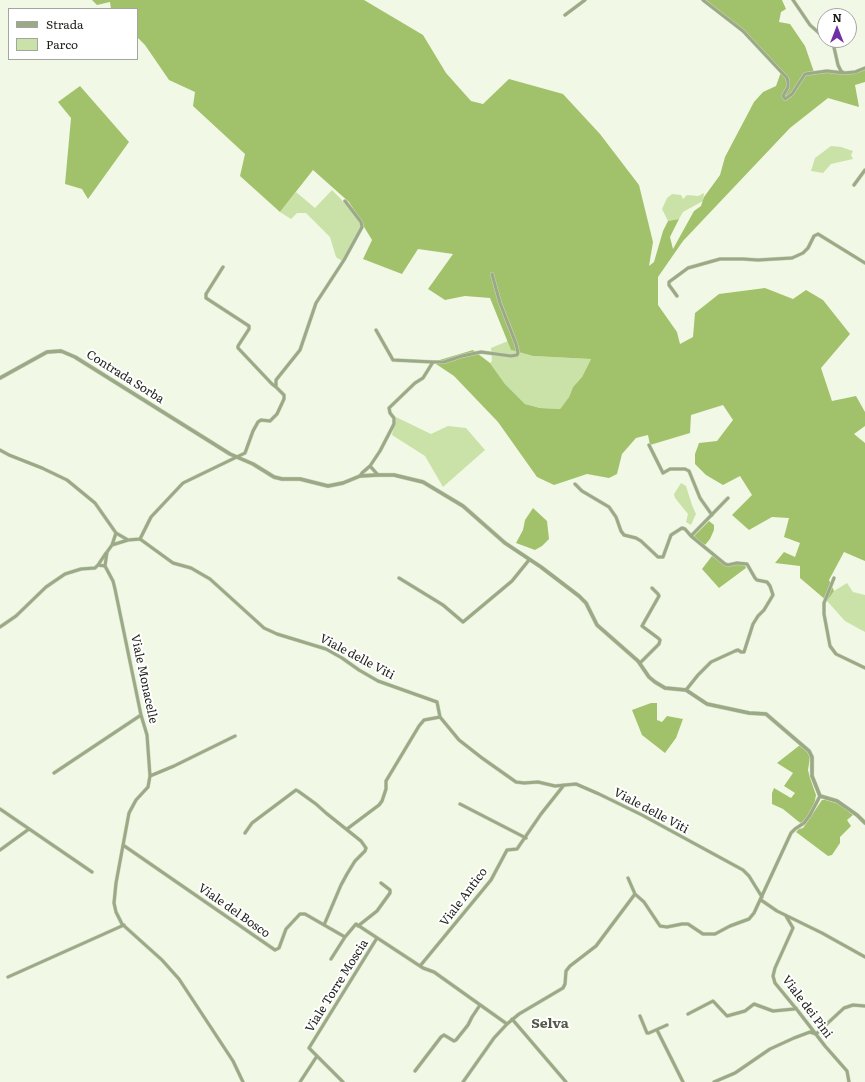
<!DOCTYPE html>
<style>
body{margin:0}
#map{position:relative;width:865px;height:1082px;overflow:hidden;background:#f1f9e6;font-family:Literata,serif}
canvas{display:block}
.legend{position:absolute;left:8px;top:8px;width:130px;height:52px;box-sizing:border-box;background:#fff;border:1px solid #a4a5a3;margin:0;padding:5px 7px;list-style:none;font-size:12px;color:#1c1f18}
.legend li{display:flex;align-items:center;gap:8px;height:20px}
.legend b{width:20px;border:1px solid #a4a5a3}
.north{position:absolute;left:817px;top:8px;width:40px;height:40px;box-sizing:border-box;background:#fff;border:1px solid #a4a5a3;border-radius:50%;rotate:0deg;font-size:11px;font-weight:700;line-height:16px;text-align:center;color:#1c1f18}
.north::after{content:'';display:block;margin:auto;width:14px;height:18px;background:#702fa4;clip-path:polygon(50% 0,100% 100%,50% 72%,0 100%)}
</style>
<div id="map">
<canvas width="865" height="1082"></canvas>
<ul class="legend">
<li><b style="height:5px;background:#9baa85"></b>Strada</li>
<li><b style="height:11px;background:#cae2a8"></b>Parco</li>
</ul>
<div class="north">N</div>
</div>
<script>
const c = document.querySelector('canvas').getContext('2d');
c.lineJoin = 'round';
function paint(path, color) { c.fillStyle = color; c.fill(path, 'evenodd'); }
const toPath = rows => new Path2D(rows.map(r => 'M' + r).join(''));
function stroke(path, color, width, dash) { c.strokeStyle = color; c.lineWidth = width; c.lineCap = dash ? 'butt' : 'round'; c.setLineDash(dash || []); c.stroke(path); }
function write(font, color, halo, rows, align = 'center') {
  c.font = font + ' Literata,serif'; c.lineWidth = 4; c.setLineDash([]); c.textBaseline = 'middle'; c.strokeStyle = halo; c.fillStyle = color; for (const [text, x, y, turn = 0] of rows) {
    c.save(); c.translate(x, y); c.rotate((+turn || 0) * Math.PI / 180); c.textAlign = isNaN(turn) ? turn : align; if (halo) c.strokeText(text, 0, 0); c.fillText(text, 0, 0); c.restore();
  }
}
paint(toPath([
 [831,146,841,147,853,151,851,155,853,159,831,164,823,173,811,171,815,158],
 [332,190,341,199,361,224,361,227,342,261,336,257,330,237,306,213,297,213,291,219,280,212,296,192,315,208],
 [704,193,703,201,683,212,679,219,668,221,662,209,667,198,672,194,681,195,683,199,687,195,698,196],
 [508,341,511,350,533,356,591,359,582,377,573,387,569,397,560,409,540,408,525,404,505,384,490,363,492,361,491,348],
 [396,417,431,434,448,426,466,428,485,450,443,487,425,456,392,435],
 [681,483,686,486,692,505,696,514,691,525,686,522,688,514,675,498,674,494],
 [847,583,853,592,865,595,865,632,845,621,827,601,834,591]
]), '#cae2a8');
paint(toPath([
 [92,0,364,0,423,35,446,73,471,101,483,104,509,79,563,94,600,134,639,185,653,242,649,266,654,262,663,231,668,221,679,219,670,237,673,249,694,211,701,206,704,197,720,175,725,157,754,102,763,92,776,86,781,72,755,43,706,0,782,0,786,9,781,12,779,22,790,24,805,46,814,72,841,72,856,71,865,68,865,82,855,85,859,107,828,98,790,128,683,241,658,277,658,305,677,332,680,344,693,337,695,313,719,294,765,288,793,299,806,290,823,300,850,334,821,368,832,401,856,396,865,412,865,426,854,434,865,443,865,561,844,552,829,580,834,591,827,601,800,578,800,566,775,563,784,552,795,557,800,543,784,537,789,518,772,517,749,530,732,515,752,495,740,476,723,485,706,475,695,464,695,454,699,443,717,441,733,420,723,405,691,415,690,433,650,445,648,435,636,438,622,454,617,474,609,478,587,474,554,485,537,477,498,422,454,376,433,362,473,350,490,363,505,384,525,404,540,408,560,409,569,397,573,387,582,377,591,359,533,356,511,350,490,298,465,296,445,300,428,289,453,254,418,249,402,274,363,259,372,240,349,202,313,170,280,212,240,176,245,154,193,106,195,92,169,80,145,45,137,37,137,9,111,9,110,2,97,5],
 [80,86,129,142,88,199,82,189,65,184,71,118,58,102],
 [533,508,547,521,549,539,542,546,535,550,516,543,523,530,525,520],
 [709,521,714,525,714,530,710,539,705,545,693,537],
 [712,556,725,565,738,564,745,565,746,568,719,588,702,569],
 [651,703,657,703,657,720,662,722,667,716,683,719,676,738,665,753,642,735,632,710],
 [800,745,807,751,810,757,808,770,810,778,816,795,814,806,805,820,801,823,799,822,783,809,772,804,772,793,774,788,791,798,795,793,784,786,793,773,777,763],
 [822,800,826,800,839,804,853,815,847,820,851,826,840,837,840,843,832,855,828,856,796,832,799,829,803,828]
]), '#a1c26b');
const minor = toPath([
 [703,0,743,31,787,78,788,81,788,87,783,96,785,99,792,94,805,74,827,71,844,73],
 [793,0,810,25,819,33,825,36],
 [565,15,585,0],
 [830,40,833,43,838,65,841,71,844,73,855,72,865,68],
 [854,185,865,170],
 [223,267,206,294,206,298,249,326,249,329,238,346,238,348,272,384,276,387],
 [677,296,669,285,669,282,688,268,720,259,743,259,758,260,792,258,803,253,808,248,814,236,818,234,865,263],
 [376,330,393,360,433,362],
 [649,445,663,473,670,469,685,469,689,471,700,498,712,515],
 [0,450,9,455,42,468,67,480,95,503,116,533,128,540],
 [370,466,378,475],
 [360,476,362,473,370,466,380,451,394,424,394,418,390,413,389,408,415,383,423,378,433,362,444,362,462,356,481,352,511,356,517,355,518,353,516,344,500,303,492,274],
 [575,484,582,491,609,507,616,517,621,531,624,535,636,538,641,541,658,557,663,557,671,535,682,528,685,529,691,536,725,564,728,565,737,563,747,564,755,578,757,580,767,582,770,586,773,595,764,610,758,616,753,624,744,652,741,652,738,650,735,651,711,662,698,675,686,690],
 [691,536,728,498],
 [140,539,173,563,191,568,210,579,264,628,277,634,326,649,342,658,359,670,378,681,437,702,440,717,459,740,482,758,516,782,524,783,538,782,555,786,576,784,599,794,642,815,743,870,749,876,762,897],
 [140,539,128,540,112,545,107,552,105,566,113,581,115,589,141,715,147,735,150,776,148,787,136,800,129,813,116,883,114,903,116,912,122,924,162,960,179,979,233,1061,243,1082],
 [140,539,151,517,183,483,245,453,253,431,258,422,261,420,270,421,277,414,284,399,284,395,276,387,276,380,300,350,316,303,344,260,362,227,361,222,345,201],
 [112,545,116,533],
 [98,565,106,553],
 [399,578,443,605,463,622,512,581,529,560],
 [834,578,824,603,824,614,830,646,836,654,865,668],
 [0,627,16,616,46,587,65,574,81,569,95,568,98,565,105,566],
 [640,663,659,644,660,640,658,638,642,626,659,596,658,594,652,588],
 [54,773,141,715],
 [150,776,174,766,235,736],
 [460,804,526,838],
 [0,809,92,872],
 [347,829,379,805,382,801,386,789,386,781,419,726,424,720,440,717],
 [245,833,252,823,296,790,298,791,316,804,326,813,361,841,366,848,365,851,355,861,347,874,341,885,324,925],
 [123,845,275,950,279,948,286,929,300,914,305,914,345,937],
 [0,850,29,829],
 [628,878,635,894,644,902,660,926,667,927,682,924,688,924,703,934,715,934,730,926,749,919,754,913,791,833,795,829,804,823,810,815,820,796],
 [761,900,777,911,822,933,865,957],
 [786,916,793,928,775,968,773,976,775,983,798,1011,825,1046,847,1071,849,1082],
 [358,926,377,911,390,893,390,890,381,883],
 [331,959,345,937,356,924,423,968,434,972,507,1024],
 [420,966,491,880,507,850,517,849,541,814,564,785],
 [8,977,124,925],
 [688,1014,713,1001,727,1016,745,1011,754,1004,773,1011,794,1009,796,1008],
 [640,1016,647,1033,649,1033,667,1025],
 [512,1019,566,1082],
 [657,1030,683,1082],
 [816,1034,844,1008,853,1005,865,1006],
 [317,1056,343,1082],
 [415,1071,441,1037,444,1035,454,1041,456,1040,468,1025,472,1017,480,1005],
 [300,1082,317,1056,309,1048,377,938],
 [463,1082,494,1038,507,1024,519,1014,563,988,565,984,566,971,570,966,596,946,635,894],
 [714,1082,735,1073,770,1049,794,1038,810,1032,816,1034]
]);
const tertiary = toPath([
 [0,378,47,352,61,351,75,357,230,454,253,464,274,477,282,479,300,479,328,486,343,483,360,476,377,475,394,475,423,482,463,506,505,543,541,567,579,596,586,603,597,625,638,661,649,677,655,682,665,688,686,690,707,704,749,713,766,714,809,751,812,757,812,776,820,796,837,801,857,815,865,823]
]);
stroke(minor, '#cfd6c5', 4);
stroke(tertiary, '#cfd6c5', 4.5);
stroke(minor, '#9baa85', 3);
stroke(tertiary, '#9baa85', 3.5);
write('12px', '#1c1f18', '#fff', [
 ["Contrada Sorba",125,377,32],
 ["Viale delle Viti",357,657,28],
 ["Viale Monacelle",144,679,78],
 ["Viale delle Viti",651,811,28],
 ["Viale Antico",464,897,-53],
 ["Viale del Bosco",234,911,35],
 ["Viale Torre Moscia",337,986,-58],
 ["Viale dei Pini",807,1007,53]
]);
write('bold 14px', '#535949', '#fff', [
 ["Selva",550,1024]
]);
</script>
